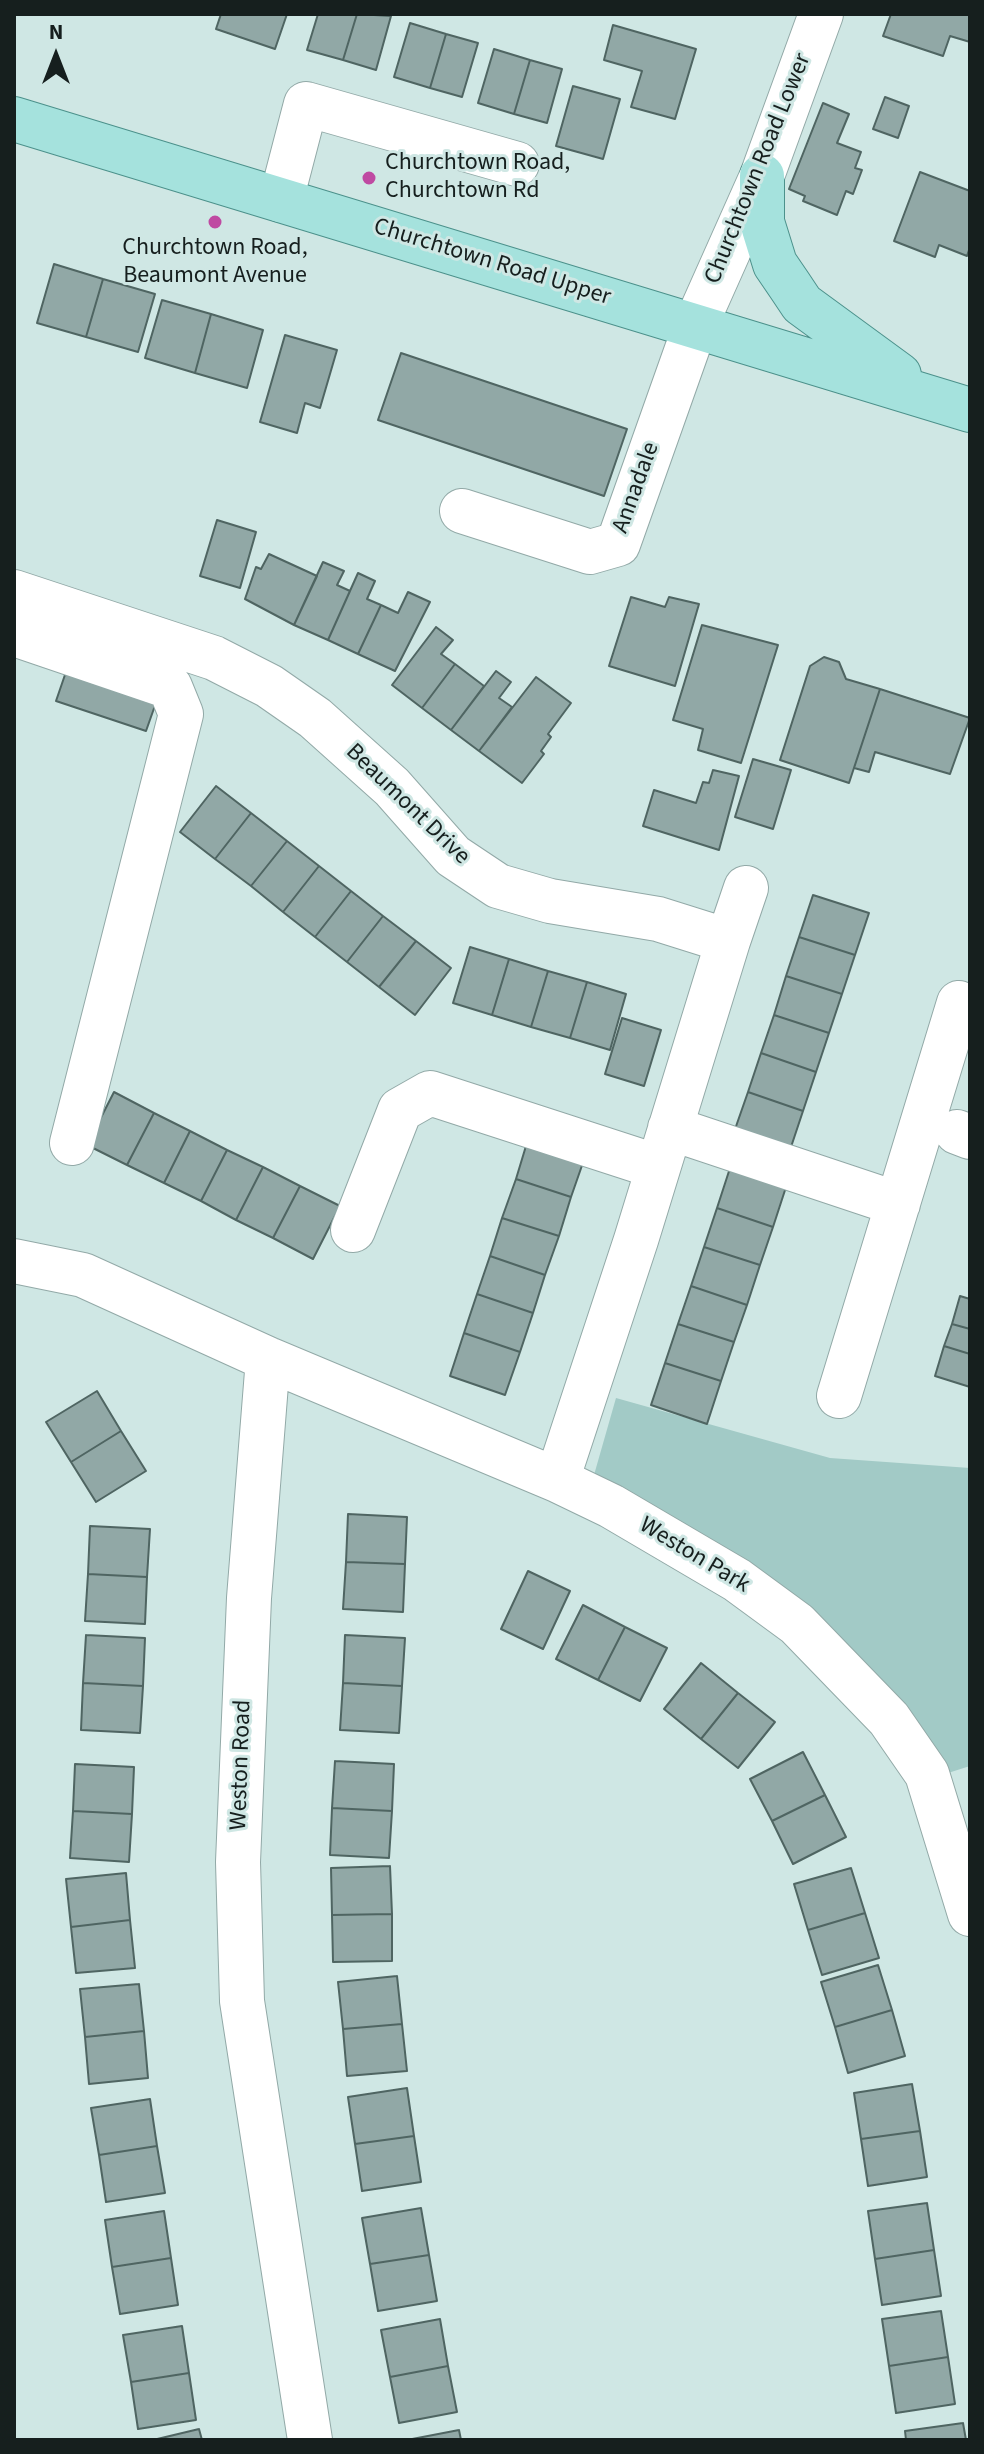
<!DOCTYPE html>
<style>
body{margin:0}
#map{position:relative;width:984px;height:2454px;overflow:hidden;background:#cfe7e4;font-family:"Source Sans 3",sans-serif}
canvas{display:block}
.frame{position:absolute;inset:0;border:16px solid #161f1e;pointer-events:none}
.north{position:absolute;left:16px;top:16px;width:80px;height:80px;-webkit-text-stroke:6px #cfe7e4;paint-order:stroke;rotate:0deg;font-size:22px;font-weight:700;line-height:32px;text-align:center;color:#161f1e}
.north::after{content:'';display:block;margin:auto;width:28px;height:36px;background:#161f1e;clip-path:polygon(50% 0,100% 100%,50% 72%,0 100%)}
</style>
<div id="map">
<canvas width="984" height="2454"></canvas>
<div class="frame"></div>
<div class="north">N</div>
</div>
<script>
const c = document.querySelector('canvas').getContext('2d');
c.lineJoin = 'round';
function paint(path, color) { c.fillStyle = color; c.fill(path, 'evenodd'); }
const toPath = rows => new Path2D(rows.map(r => 'M' + r).join(''));
function stroke(path, color, width, dash) { c.strokeStyle = color; c.lineWidth = width; c.lineCap = dash ? 'butt' : 'round'; c.setLineDash(dash || []); c.stroke(path); }
function write(font, color, halo, rows, align = 'center') {
  c.font = font + ' "Source Sans 3",sans-serif'; c.lineWidth = 6; c.setLineDash([]); c.textBaseline = 'middle'; c.strokeStyle = halo; c.fillStyle = color; for (const [text, x, y, turn = 0] of rows) {
    c.save(); c.translate(x, y); c.rotate((+turn || 0) * Math.PI / 180); c.textAlign = isNaN(turn) ? turn : align; if (halo) c.strokeText(text, 0, 0); c.fillText(text, 0, 0); c.restore();
  }
}
paint(toPath([
 [616,1398,830,1458,970,1468,970,1766,948,1773,592,1482]
]), '#a2cac6');
const building = toPath([
 [221,14,287,14,275,49,216,29,221,14],
 [318,14,357,14,343,60,307,50,318,14],
 [357,14,391,16,376,70,343,60,357,14],
 [891,14,970,15,970,42,950,36,943,56,883,36,891,14],
 [410,23,446,34,430,88,394,77,410,23],
 [613,25,696,49,675,119,631,107,642,71,604,60,613,25],
 [446,34,478,43,462,97,430,88,446,34],
 [494,49,530,60,514,114,478,103,494,49],
 [530,60,562,69,547,123,514,114,530,60],
 [573,86,620,99,603,159,556,146,573,86],
 [885,97,909,106,898,138,873,129,885,97],
 [823,103,849,114,837,143,861,152,855,168,862,170,853,194,846,191,837,215,803,201,805,196,789,189,823,103],
 [920,172,970,191,970,247,967,256,939,245,935,257,894,241,920,172],
 [54,264,103,279,86,337,37,323,54,264],
 [103,279,155,294,138,352,86,337,103,279],
 [162,300,211,314,195,373,145,358,162,300],
 [211,314,263,330,247,388,195,373,211,314],
 [285,335,337,350,320,408,305,403,297,433,260,422,285,335],
 [401,353,627,429,604,496,378,420,401,353],
 [217,520,256,532,240,588,200,576,217,520],
 [269,554,317,576,294,625,245,599,256,567,261,569,269,554],
 [323,562,344,571,337,585,350,591,328,640,294,625,323,562],
 [358,573,375,581,367,599,381,605,358,654,328,640,358,573],
 [408,592,430,602,395,671,358,654,381,605,398,613,408,592],
 [631,597,665,607,669,597,699,604,675,686,609,666,631,597],
 [702,625,778,645,741,763,698,750,703,729,673,720,702,625],
 [436,627,453,640,441,654,455,664,422,708,392,685,436,627],
 [824,657,839,662,846,679,880,689,849,783,780,760,810,666,824,657],
 [455,664,484,686,451,730,422,708,455,664],
 [68,666,158,697,146,731,56,701,68,666],
 [496,671,511,682,499,698,512,707,479,751,451,730,496,671],
 [536,677,571,703,548,734,551,737,541,751,544,754,522,783,479,751,536,677],
 [880,689,970,718,950,774,875,752,869,772,854,768,880,689],
 [753,759,791,770,773,829,735,817,753,759],
 [713,770,739,776,719,850,643,826,654,790,696,803,703,782,709,783,713,770],
 [216,786,251,813,215,859,180,832,216,786],
 [251,813,287,841,251,886,215,859,251,813],
 [287,841,319,866,283,912,251,886,287,841],
 [319,866,351,891,315,937,283,912,319,866],
 [351,891,383,916,347,962,315,937,351,891],
 [813,895,869,913,855,955,799,937,813,895],
 [383,916,416,941,379,987,347,962,383,916],
 [799,937,855,955,842,994,786,976,799,937],
 [416,941,451,968,415,1015,379,987,416,941],
 [470,947,509,959,492,1015,453,1003,470,947],
 [509,959,548,971,531,1027,492,1015,509,959],
 [548,971,587,982,570,1038,531,1027,548,971],
 [786,976,842,994,829,1033,774,1015,786,976],
 [587,982,626,994,610,1050,570,1038,587,982],
 [774,1015,829,1033,816,1072,761,1053,774,1015],
 [622,1018,661,1030,644,1086,605,1074,622,1018],
 [761,1053,816,1072,803,1111,748,1092,761,1053],
 [114,1092,154,1113,127,1165,87,1145,114,1092],
 [748,1092,803,1111,789,1153,733,1135,748,1092],
 [154,1113,190,1131,164,1183,127,1165,154,1113],
 [190,1131,227,1150,201,1201,164,1183,190,1131],
 [529,1136,586,1154,571,1197,516,1179,529,1136],
 [227,1150,263,1167,236,1220,201,1201,227,1150],
 [731,1165,787,1184,773,1227,717,1208,731,1165],
 [263,1167,300,1186,273,1238,236,1220,263,1167],
 [516,1179,571,1197,559,1236,502,1218,516,1179],
 [300,1186,340,1206,313,1259,273,1238,300,1186],
 [717,1208,773,1227,760,1265,704,1247,717,1208],
 [502,1218,559,1236,545,1275,490,1256,502,1218],
 [704,1247,760,1265,747,1305,691,1286,704,1247],
 [490,1256,545,1275,533,1313,477,1294,490,1256],
 [691,1286,747,1305,734,1342,678,1324,691,1286],
 [477,1294,533,1313,520,1352,464,1333,477,1294],
 [960,1296,970,1299,970,1329,952,1324,960,1296],
 [678,1324,734,1342,721,1381,665,1363,678,1324],
 [952,1324,970,1329,970,1354,944,1346,952,1324],
 [464,1333,520,1352,505,1395,450,1376,464,1333],
 [944,1346,970,1354,970,1387,935,1376,944,1346],
 [665,1363,721,1381,707,1424,651,1405,665,1363],
 [97,1391,121,1431,71,1462,46,1422,97,1391],
 [121,1431,146,1471,96,1502,71,1462,121,1431],
 [348,1514,407,1517,405,1564,346,1562,348,1514],
 [90,1526,150,1529,147,1577,88,1574,90,1526],
 [346,1562,405,1564,403,1612,343,1609,346,1562],
 [528,1571,570,1591,543,1649,501,1629,528,1571],
 [88,1574,147,1577,145,1624,85,1621,88,1574],
 [583,1605,625,1627,598,1680,556,1659,583,1605],
 [625,1627,667,1648,640,1701,598,1680,625,1627],
 [86,1635,145,1638,143,1686,83,1683,86,1635],
 [345,1635,405,1638,402,1686,343,1683,345,1635],
 [701,1663,738,1693,701,1739,664,1709,701,1663],
 [83,1683,143,1686,140,1733,81,1730,83,1683],
 [343,1683,402,1686,399,1733,340,1730,343,1683],
 [738,1693,775,1722,738,1768,701,1739,738,1693],
 [803,1752,825,1795,772,1821,750,1779,803,1752],
 [335,1761,394,1764,392,1811,332,1808,335,1761],
 [75,1764,134,1767,132,1814,73,1811,75,1764],
 [825,1795,846,1837,793,1864,772,1821,825,1795],
 [332,1808,392,1811,389,1858,330,1855,332,1808],
 [73,1811,132,1814,129,1862,70,1858,73,1811],
 [390,1866,392,1914,332,1915,331,1868,390,1866],
 [851,1868,865,1913,808,1930,794,1884,851,1868],
 [126,1873,130,1920,71,1927,66,1879,126,1873],
 [865,1913,879,1958,822,1975,808,1930,865,1913],
 [392,1914,392,1961,333,1962,332,1915,392,1914],
 [130,1920,135,1968,76,1973,71,1927,130,1920],
 [878,1965,892,2010,835,2027,821,1982,878,1965],
 [397,1976,402,2024,343,2029,338,1982,397,1976],
 [139,1984,144,2031,85,2037,80,1989,139,1984],
 [892,2010,905,2056,848,2073,835,2027,892,2010],
 [402,2024,407,2071,347,2076,343,2029,402,2024],
 [144,2031,148,2078,89,2084,85,2037,144,2031],
 [912,2084,920,2131,861,2139,854,2093,912,2084],
 [407,2088,414,2136,355,2144,348,2097,407,2088],
 [150,2099,157,2146,99,2155,91,2108,150,2099],
 [920,2131,927,2177,868,2186,861,2139,920,2131],
 [414,2136,421,2182,362,2191,355,2144,414,2136],
 [157,2146,165,2193,106,2202,99,2155,157,2146],
 [927,2203,934,2250,875,2259,868,2211,927,2203],
 [421,2208,429,2255,370,2264,362,2218,421,2208],
 [164,2211,171,2258,112,2267,105,2220,164,2211],
 [934,2250,941,2296,882,2305,875,2259,934,2250],
 [429,2255,437,2301,378,2311,370,2264,429,2255],
 [171,2258,178,2305,120,2314,112,2267,171,2258],
 [941,2311,948,2357,889,2366,882,2319,941,2311],
 [440,2319,448,2366,390,2377,381,2330,440,2319],
 [182,2326,189,2373,131,2382,123,2335,182,2326],
 [948,2357,955,2404,896,2413,889,2366,948,2357],
 [448,2366,457,2412,399,2423,390,2377,448,2366],
 [189,2373,196,2420,138,2429,131,2382,189,2373],
 [963,2423,966,2440,906,2440,905,2431,963,2423],
 [199,2429,202,2440,153,2440,199,2429],
 [459,2430,461,2440,407,2440,459,2430]
]);
paint(building, '#91a8a6');
stroke(building, '#4f6562', 2);
const minor = toPath([
 [281,200,306,104,517,164],
 [462,511,590,552,618,544,696,324,762,176,821,14],
 [14,592,214,658,269,686,315,718,392,787,453,856,498,886,550,901,658,919,728,941,636,1240,557,1480],
 [14,634,170,687,181,714,72,1143],
 [728,941,746,888],
 [670,1128,898,1204],
 [957,1132,970,1137],
 [353,1230,400,1110,430,1093,658,1167],
 [14,1261,83,1275,268,1359,557,1480,611,1506,737,1580,797,1624,889,1719,927,1774,970,1914],
 [268,1359,249,1598,238,1862,242,2001,310,2440],
 [839,1396,959,1003]
]);
const major = toPath([
 [14,119,970,410],
 [762,176,762,222,775,264,790,286,802,304,899,375]
]);
stroke(minor, '#92a9a7', 46);
stroke(major, '#4c918b', 46);
stroke(minor, '#fff', 44);
stroke(major, '#a5e2dd', 44);
for (const [x, y, r, color] of [
 [369,178,8,"#bf4aa2"],
 [215,222,8,"#bf4aa2"]
]) { const dot = new Path2D(); dot.arc(x, y, r, 0, 2 * Math.PI); c.fillStyle = color; c.fill(dot); stroke(dot, '#cfe7e4', 3); }
write('24px', '#161f1e', '#cfe7e4', [
 ["Churchtown Road,",385,164],
 ["Churchtown Rd",385,192],
 ["Churchtown Road,",215,249,"center"],
 ["Beaumont Avenue",215,277,"center"]
], 'left');
write('24px', '#161f1e', '#cfe7e4', [
 ["Churchtown Road Lower",759,169,-68],
 ["Churchtown Road Upper",492,263,17],
 ["Annadale",637,488,-70],
 ["Beaumont Drive",407,805,44],
 ["Weston Park",694,1556,31],
 ["Weston Road",242,1765,-88]
]);
</script>
